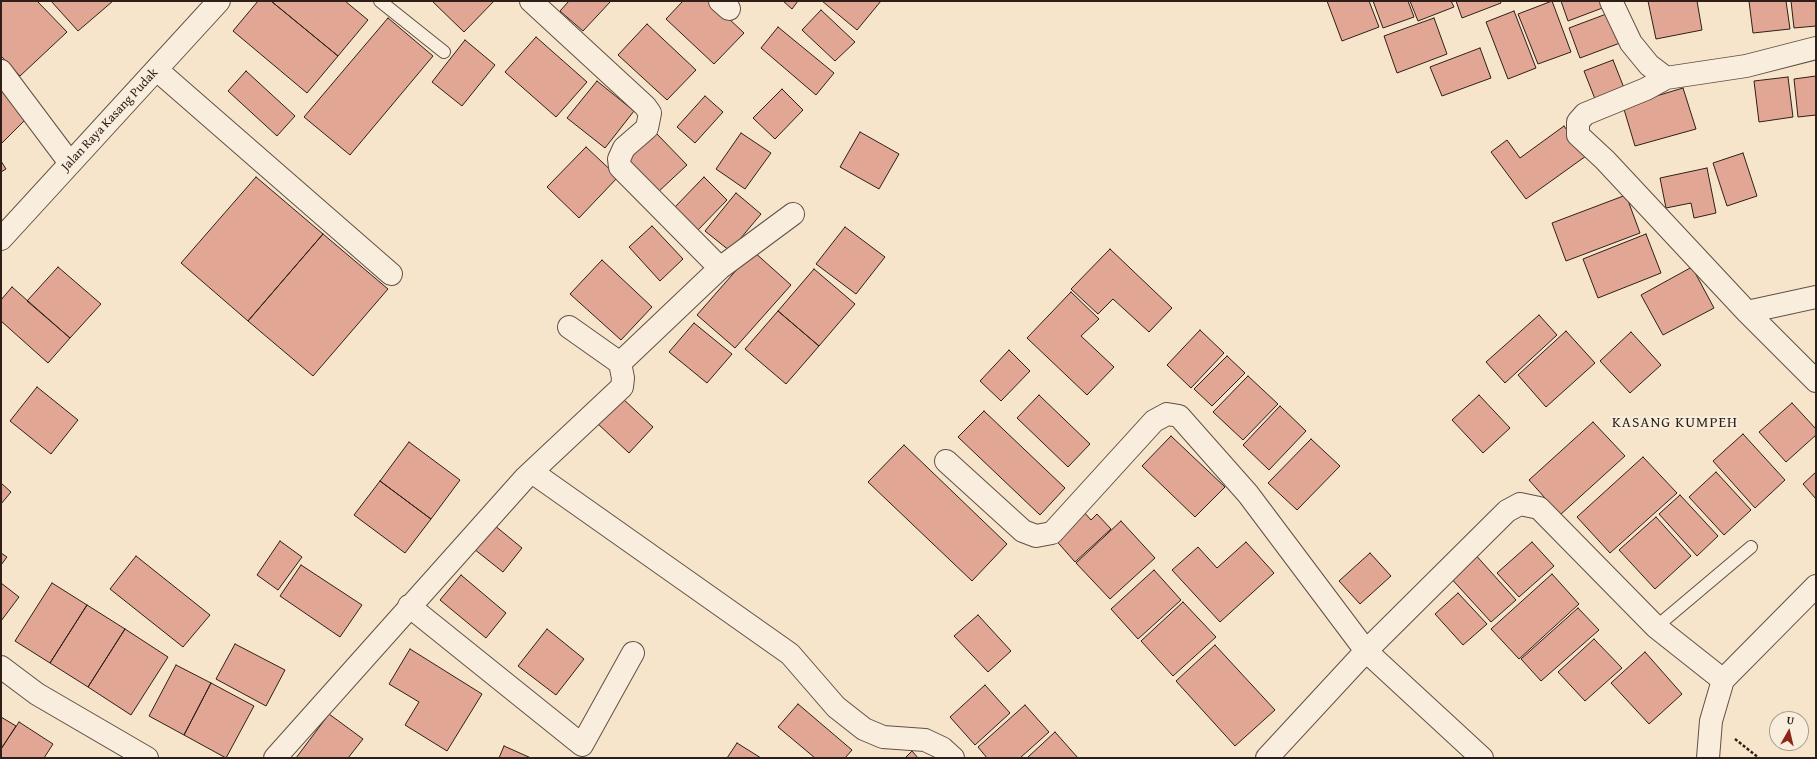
<!DOCTYPE html>
<style>
body{margin:0}
#map{position:relative;width:1817px;height:759px;overflow:hidden;background:#f6e5cb;font-family:"Gentium Book Plus",serif}
canvas{display:block}
.frame{position:absolute;inset:0;border:2px solid #2f1f18;pointer-events:none}
.north{position:absolute;left:1769px;top:711px;width:40px;height:40px;box-sizing:border-box;background:#f9eedd;border:1px solid #a89b8e;border-radius:50%;rotate:8deg;font-size:11px;font-weight:700;line-height:16px;text-align:center;color:#2f1f18}
.north::after{content:'';display:block;margin:auto;width:14px;height:18px;background:#8f2418;clip-path:polygon(50% 0,100% 100%,50% 72%,0 100%)}
</style>
<div id="map">
<canvas width="1817" height="759"></canvas>
<div class="frame"></div>
<div class="north">U</div>
</div>
<script>
const c = document.querySelector('canvas').getContext('2d');
c.lineJoin = 'round';
function paint(path, color) { c.fillStyle = color; c.fill(path, 'evenodd'); }
const toPath = rows => new Path2D(rows.map(r => 'M' + r).join(''));
function stroke(path, color, width, dash) { c.strokeStyle = color; c.lineWidth = width; c.lineCap = dash ? 'butt' : 'round'; c.setLineDash(dash || []); c.stroke(path); }
function write(font, color, halo, rows, align = 'center') {
  c.font = font + ' "Gentium Book Plus",serif'; c.lineWidth = 4; c.setLineDash([]); c.textBaseline = 'middle'; c.strokeStyle = halo; c.fillStyle = color; for (const [text, x, y, turn = 0] of rows) {
    c.save(); c.translate(x, y); c.rotate((+turn || 0) * Math.PI / 180); c.textAlign = isNaN(turn) ? turn : align; if (halo) c.strokeText(text, 0, 0); c.fillText(text, 0, 0); c.restore();
  }
}
const building = toPath([
 [1,1,37,1,67,32,20,76,1,56,1,1],
 [51,1,113,1,78,31,51,1],
 [258,1,271,1,338,56,307,93,233,31,258,1],
 [271,1,345,1,368,20,338,56,271,1],
 [432,1,494,1,464,32,432,1],
 [569,1,611,1,583,31,560,11,569,1],
 [683,1,710,1,744,33,714,64,666,19,683,1],
 [783,1,798,1,792,9,783,1],
 [822,1,881,1,857,30,822,1],
 [1327,1,1369,1,1379,27,1342,41,1327,1],
 [1373,1,1408,1,1414,17,1383,28,1373,1],
 [1410,1,1451,1,1454,7,1418,21,1410,1],
 [1456,1,1500,1,1501,3,1462,18,1456,1],
 [1552,1,1571,52,1538,64,1518,14,1552,1],
 [1561,1,1603,1,1605,7,1568,21,1561,1],
 [1648,1,1697,1,1702,30,1656,39,1648,1],
 [1749,1,1786,1,1790,29,1753,33,1749,1],
 [1791,1,1816,1,1816,26,1794,28,1791,1],
 [821,10,855,42,835,61,802,30,821,10],
 [1514,11,1536,68,1508,79,1486,22,1514,11],
 [1609,13,1620,43,1580,58,1569,28,1609,13],
 [388,18,433,56,350,155,304,117,388,18],
 [1434,18,1447,54,1397,73,1384,36,1434,18],
 [647,24,696,70,667,100,618,55,647,24],
 [778,27,834,73,816,95,761,48,778,27],
 [536,37,587,82,556,117,505,72,536,37],
 [465,40,495,65,462,106,432,82,465,40],
 [1480,48,1491,78,1442,96,1430,67,1480,48],
 [1613,60,1626,93,1597,104,1584,71,1613,60],
 [246,71,295,116,277,136,228,91,246,71],
 [1816,76,1816,115,1798,117,1794,79,1816,76],
 [1788,77,1793,117,1759,122,1754,81,1788,77],
 [597,81,634,111,605,148,567,118,597,81],
 [1,87,29,116,1,144,1,87],
 [1683,88,1696,129,1635,146,1623,106,1683,88],
 [782,89,803,110,775,139,753,118,782,89],
 [705,96,723,112,695,143,677,127,705,96],
 [1564,126,1586,156,1526,199,1491,152,1507,140,1520,158,1564,126],
 [860,132,899,154,879,189,840,167,860,132],
 [656,133,687,165,657,193,626,160,656,133],
 [741,133,771,153,745,189,716,169,741,133],
 [586,147,618,177,579,218,547,187,586,147],
 [1743,153,1757,196,1727,206,1713,163,1743,153],
 [1,161,6,169,1,172,1,161],
 [1707,168,1716,213,1694,218,1691,203,1666,208,1660,178,1707,168],
 [256,177,323,234,248,321,181,263,256,177],
 [704,177,727,200,697,231,674,208,704,177],
 [736,193,761,214,730,251,705,231,736,193],
 [1626,195,1640,233,1566,261,1552,223,1626,195],
 [652,226,683,259,660,281,629,247,652,226],
 [845,227,885,257,856,294,816,264,845,227],
 [323,234,388,289,313,376,248,321,323,234],
 [1646,234,1661,273,1598,298,1583,259,1646,234],
 [1110,249,1172,308,1149,332,1113,299,1098,314,1071,289,1110,249],
 [753,251,791,285,735,348,697,315,753,251],
 [602,260,652,307,621,340,570,294,602,260],
 [58,267,101,304,70,338,27,301,58,267],
 [1692,267,1714,308,1663,335,1641,295,1692,267],
 [814,269,855,304,819,346,778,311,814,269],
 [12,287,70,338,48,363,1,321,1,300,12,287],
 [1071,292,1099,319,1081,336,1114,367,1087,395,1027,338,1071,292],
 [778,311,819,346,786,384,745,349,778,311],
 [1539,315,1557,335,1505,383,1486,362,1539,315],
 [694,323,732,354,707,383,669,352,694,323],
 [1200,330,1224,353,1191,388,1167,365,1200,330],
 [1566,331,1595,363,1546,407,1518,375,1566,331],
 [1631,332,1661,365,1630,393,1600,361,1631,332],
 [1009,350,1030,371,1001,401,980,381,1009,350],
 [1227,356,1245,373,1212,406,1194,389,1227,356],
 [1248,376,1278,404,1243,440,1213,412,1248,376],
 [37,387,78,420,51,454,10,421,37,387],
 [1039,395,1090,444,1068,467,1017,418,1039,395],
 [1479,395,1510,428,1483,453,1452,420,1479,395],
 [621,397,653,427,629,453,597,423,621,397],
 [1792,403,1816,429,1816,435,1786,462,1759,432,1792,403],
 [1280,406,1306,431,1269,470,1243,445,1280,406],
 [984,411,1065,488,1040,515,958,437,984,411],
 [1593,422,1625,456,1560,515,1529,480,1593,422],
 [1743,434,1785,480,1755,508,1713,461,1743,434],
 [1171,436,1225,487,1195,517,1142,466,1171,436],
 [1311,439,1340,466,1297,510,1268,483,1311,439],
 [409,442,460,480,431,519,380,481,409,442],
 [904,445,1007,544,972,581,868,482,904,445],
 [1643,457,1677,493,1610,553,1577,517,1643,457],
 [1716,472,1751,510,1724,535,1689,497,1716,472],
 [1816,472,1816,499,1803,484,1816,472],
 [380,481,431,519,405,553,354,515,380,481],
 [1,483,11,492,1,504,1,483],
 [1680,495,1718,536,1697,556,1659,514,1680,495],
 [1083,511,1091,520,1097,514,1111,529,1075,562,1053,537,1083,511],
 [1656,517,1691,556,1655,589,1619,550,1656,517],
 [1121,521,1155,558,1110,599,1076,563,1121,521],
 [494,525,522,548,503,572,474,549,494,525],
 [280,541,302,557,278,590,257,575,280,541],
 [1246,542,1274,573,1220,622,1172,570,1198,547,1217,568,1246,542],
 [1532,542,1554,566,1519,597,1497,573,1532,542],
 [1473,552,1516,600,1491,622,1448,575,1473,552],
 [1,553,7,557,1,565,1,553],
 [1370,553,1391,576,1360,604,1339,581,1370,553],
 [136,556,210,615,183,647,110,589,136,556],
 [301,565,362,605,340,637,280,596,301,565],
 [1154,570,1181,600,1138,639,1111,609,1154,570],
 [1552,574,1579,604,1519,659,1491,629,1552,574],
 [461,575,506,613,486,638,440,600,461,575],
 [1,583,19,597,1,621,1,583],
 [52,583,87,605,50,663,15,641,52,583],
 [1458,593,1487,624,1463,645,1435,614,1458,593],
 [1183,602,1216,637,1173,676,1141,641,1183,602],
 [87,605,125,629,88,687,50,663,87,605],
 [1578,608,1599,630,1541,681,1521,659,1578,608],
 [978,615,1011,651,988,672,954,636,978,615],
 [125,629,168,657,131,715,88,687,125,629],
 [547,629,584,659,556,695,518,666,547,629],
 [1594,639,1622,668,1585,701,1558,672,1594,639],
 [235,644,285,670,266,706,216,679,235,644],
 [1215,645,1275,710,1235,746,1176,681,1215,645],
 [410,649,482,694,447,751,405,725,419,702,389,684,410,649],
 [1645,652,1682,694,1649,724,1611,683,1645,652],
 [176,665,211,683,184,735,149,716,176,665],
 [211,683,254,706,226,758,184,735,211,683],
 [985,685,1010,713,975,745,950,717,985,685],
 [798,704,852,750,845,758,815,758,778,727,798,704],
 [1025,705,1049,732,1020,758,987,758,978,747,1025,705],
 [329,714,363,739,348,758,296,758,329,714],
 [1,717,16,726,1,749,1,717],
 [19,722,53,744,44,758,1,758,1,749,19,722],
 [1055,732,1078,758,1027,758,1055,732],
 [737,743,761,758,727,758,737,743],
 [504,746,531,758,499,758,504,746],
 [912,751,918,758,905,758,912,751]
]);
paint(building, '#e1a794');
stroke(building, '#2f1f18', 1);
const service = toPath([
 [380,1,444,52],
 [1656,627,1751,547]
]);
const minor = toPath([
 [531,1,645,106,650,113,647,128,624,148,619,159,620,167,720,268],
 [720,1,729,9],
 [1611,1,1631,43,1649,65,1666,78,1746,66,1816,48],
 [157,70,391,274],
 [1,71,70,163],
 [1666,78,1646,89,1585,114,1578,122,1578,135,1605,160,1747,312,1816,381],
 [1747,312,1816,297],
 [620,363,720,268,793,214],
 [946,461,1023,531,1036,536,1052,533,1154,421,1167,414,1179,416,1248,494,1366,651,1482,758],
 [532,472,790,654,836,707,864,729,883,737,925,740,942,748,953,758],
 [409,606,582,745,633,653],
 [1,667,37,694,147,758],
 [275,758,525,478,622,387,623,378,620,363,569,327],
 [1267,758,1366,651,1507,511,1520,504,1539,508,1656,627,1723,680],
 [1708,758,1711,721,1723,680,1816,586]
]);
const tertiary = toPath([
 [1,239,219,1]
]);
stroke(service, '#615045', 14);
stroke(minor, '#615045', 24);
stroke(tertiary, '#615045', 24);
stroke(toPath([
 [1735,739,1759,758]
]), '#2f1f18', 2.5, [3, 2]);
stroke(service, '#f9eedd', 12);
stroke(minor, '#f9eedd', 22);
stroke(tertiary, '#f9eedd', 22);
write('13px', '#2f1f18', '#f9eedd', [
 ["Jalan Raya Kasang Pudak",110,120,-47]
]);
c.letterSpacing = '1px';
write('15px', '#2f1f18', '#f9eedd', [
 ["KASANG KUMPEH",1675,423]
]);
c.letterSpacing = '0px';
</script>
